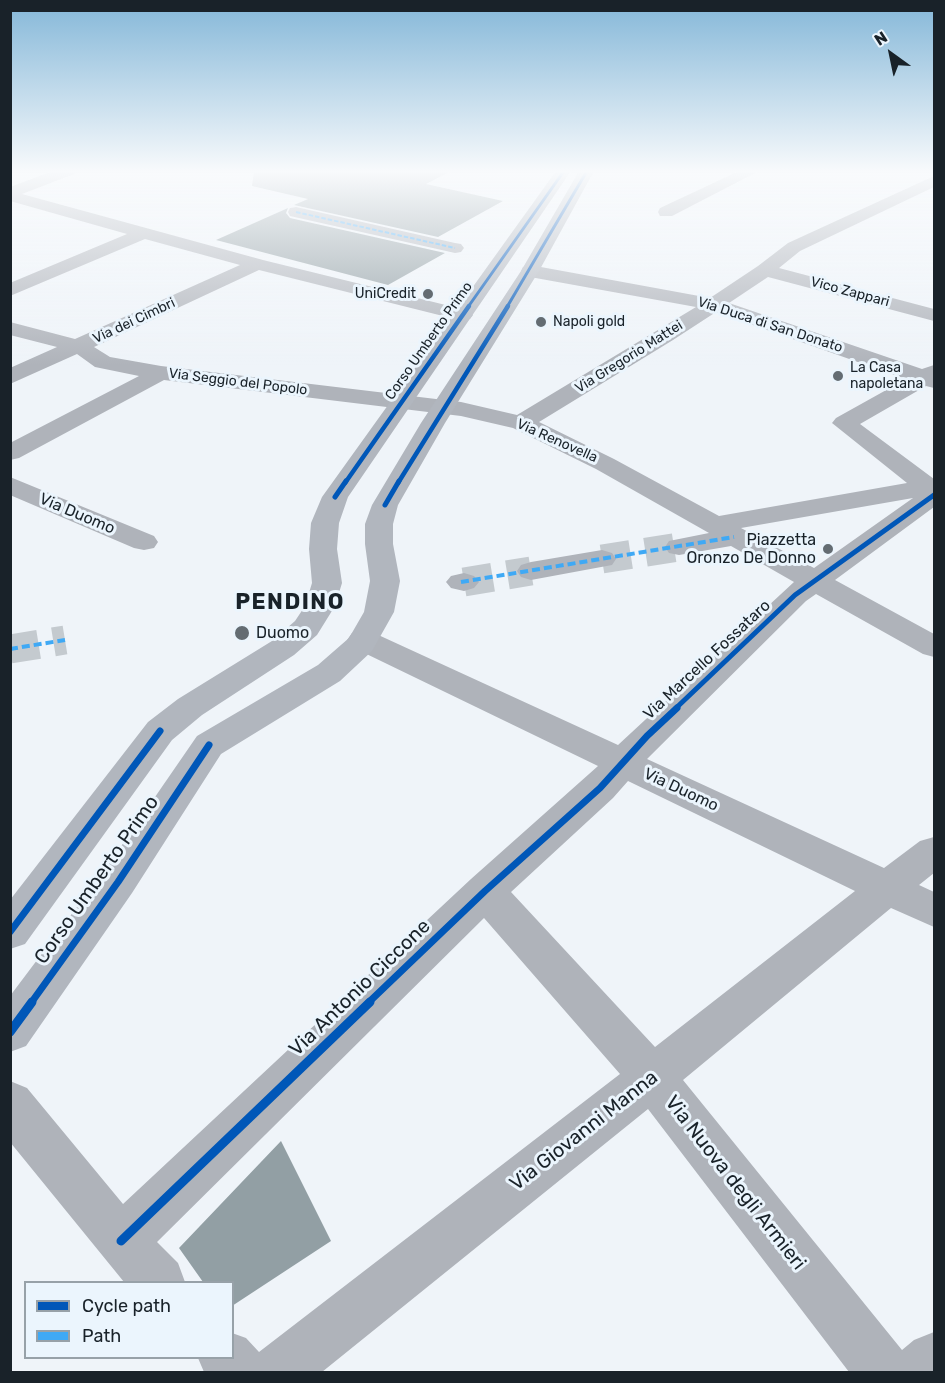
<!DOCTYPE html>
<style>
body{margin:0}
#map{position:relative;width:945px;height:1383px;overflow:hidden;background:#eff4f9;font-family:Rubik,sans-serif}
canvas{display:block}
.frame{position:absolute;inset:0;border:12px solid #192229;pointer-events:none}
.legend{position:absolute;left:24px;top:1281px;width:210px;height:78px;box-sizing:border-box;background:#ebf5fd;border:2px solid #97a1a8;margin:0;padding:8px 10px;list-style:none;font-size:18px;color:#192229}
.legend li{display:flex;align-items:center;gap:12px;height:30px}
.legend b{width:30px;border:2px solid #97a1a8}
.north{position:absolute;left:861px;top:24px;width:60px;height:60px;-webkit-text-stroke:4px #ebf5fd;paint-order:stroke;rotate:327deg;font-size:16px;font-weight:700;line-height:24px;text-align:center;color:#192229}
.north::after{content:'';display:block;margin:auto;width:21px;height:27px;background:#192229;clip-path:polygon(50% 0,100% 100%,50% 72%,0 100%)}
</style>
<div id="map">
<canvas width="945" height="1383"></canvas>
<div class="frame"></div>
<ul class="legend">
<li><b style="height:8px;background:#0057b8"></b>Cycle path</li>
<li><b style="height:8px;background:#3fa9f5"></b>Path</li>
</ul>
<div class="north">N</div>
</div>
<script>
const c = document.querySelector('canvas').getContext('2d');
c.lineJoin = 'round';
function paint(path, color) { c.fillStyle = color; c.fill(path, 'evenodd'); }
const toPath = rows => new Path2D(rows.map(r => 'M' + r).join(''));
function stroke(path, color, width, dash) { c.strokeStyle = color; c.lineWidth = width; c.lineCap = dash ? 'butt' : 'round'; c.setLineDash(dash || []); c.stroke(path); }
function write(font, color, halo, rows, align = 'center') {
  c.font = font + ' Rubik,sans-serif'; c.lineWidth = 6; c.setLineDash([]); c.textBaseline = 'middle'; c.strokeStyle = halo; c.fillStyle = color; for (const [text, x, y, turn = 0] of rows) {
    c.save(); c.translate(x, y); c.rotate((+turn || 0) * Math.PI / 180); c.textAlign = isNaN(turn) ? turn : align; if (halo) c.strokeText(text, 0, 0); c.fillText(text, 0, 0); c.restore();
  }
}
paint(toPath([
 [254,171,451,171,426,184,503,201,438,237,294,205,308,199,252,186],
 [288,208,286,213,290,218,445,253,388,285,216,240],
 [281,1141,331,1241,232,1306,232,1282,203,1282,179,1248]
]), '#929fa4');
stroke(toPath([
 [602,559,679,547],
 [464,582,531,571],
 [10,649,65,640]
]), '#c4cacf', 29, [29, 15]);
paint(toPath([
 [53,171,76,171,74,174,22,194,263,260,470,311,473,315,470,319,463,321,259,270,94,347,110,357,161,366,461,402,517,415,696,307,530,277,523,275,521,271,523,267,530,265,710,298,758,266,788,243,934,176,934,187,800,251,779,268,934,309,934,321,768,277,729,303,922,369,934,365,934,388,926,386,860,424,934,479,934,507,835,580,934,634,934,657,923,654,816,594,806,601,647,759,884,868,920,841,934,837,934,873,919,885,934,892,934,927,891,908,683,1080,902,1350,914,1340,934,1332,934,1372,849,1372,648,1109,322,1372,204,1372,198,1358,232,1358,232,1333,246,1338,259,1352,620,1074,484,918,157,1242,178,1263,185,1282,124,1282,10,1142,10,1081,27,1088,123,1204,471,879,598,766,352,647,347,640,352,633,363,630,374,633,618,745,794,582,731,546,679,555,669,553,665,547,669,541,709,533,596,469,513,428,461,416,164,380,19,458,10,460,10,443,139,376,95,367,77,354,10,384,10,368,57,347,10,335,10,322,75,339,240,265,145,239,10,296,10,283,127,234,10,201,10,187,53,171],
 [716,312,906,379,836,418,832,423,907,483,719,516,614,459,539,422,673,340,716,312],
 [913,498,814,568,741,528,913,498],
 [628,781,855,891,655,1047,511,892,613,798,628,781],
 [739,171,759,171,672,216,660,216,658,212,660,208,739,171],
 [296,207,455,243,461,244,464,248,461,252,455,253,290,216,288,212,290,208,296,207],
 [10,477,154,536,158,542,154,548,144,550,134,548,10,495,10,477],
 [602,550,612,553,616,559,612,565,531,580,521,577,517,571,521,565,531,562,602,550],
 [464,573,474,576,479,582,474,588,464,591,451,588,446,582,451,576,464,573]
]), '#afb3ba');
paint(toPath([
 [556,171,571,171,348,497,339,523,337,549,342,583,335,606,317,635,294,655,202,715,172,740,25,944,10,949,10,900,148,722,178,699,272,641,295,621,305,606,312,583,309,549,311,523,322,497,556,171],
 [579,171,594,171,539,271,445,423,398,505,393,524,393,544,400,581,394,612,372,651,340,681,221,754,132,893,26,1046,10,1052,10,996,104,871,197,736,318,665,349,638,364,612,370,581,365,544,365,524,372,505,421,423,521,271,579,171]
]), '#b1b6be');
stroke(toPath([
 [296,212,455,248]
]), '#3fa9f5', 2, [4.5, 2]);
stroke(toPath([
 [461,582,734,537],
 [10,649,65,640]
]), '#3fa9f5', 4, [8, 4]);
stroke(toPath([
 [468,307,564,171],
 [507,307,587,171]
]), '#0057b8', 3);
stroke(toPath([
 [345,483,469,306],
 [398,483,508,306]
]), '#0057b8', 4.5);
stroke(toPath([
 [335,497,346,481],
 [385,505,399,481],
 [675,709,795,595,934,495]
]), '#0057b8', 5);
stroke(toPath([
 [10,932,160,731],
 [31,1003,118,882,209,745],
 [368,1003,485,891,600,788,647,736,677,708]
]), '#0057b8', 7);
stroke(toPath([
 [10,1032,32,1002],
 [121,1241,370,1002]
]), '#0057b8', 9);
const sky = c.createLinearGradient(0, 0, 0, 365);
sky.addColorStop(0, '#84b7d8');
sky.addColorStop(0.47, '#f8fafc');
sky.addColorStop(1, '#f8fafc00');
c.fillStyle = sky;
c.fillRect(0, 0, 945, 365);
for (const [x, y, r, color] of [
 [428,294,6,"#646c72"],
 [541,322,6,"#646c72"],
 [838,376,6,"#646c72"],
 [828,549,6,"#646c72"],
 [242,633,8,"#646c72"]
]) { const dot = new Path2D(); dot.arc(x, y, r, 0, 2 * Math.PI); c.fillStyle = color; c.fill(dot); stroke(dot, '#ebf5fd', 2); }
write('14px', '#192229', '#ebf5fd', [
 ["Vico Zappari",850,292,15],
 ["Via dei Cimbri",134,321,-25],
 ["Via Duca di San Donato",770,325,18],
 ["Corso Umberto Primo",429,341,-55],
 ["Via Gregorio Mattei",629,357,-32],
 ["Via Seggio del Popolo",238,382,7],
 ["Via Renovella",557,441,24]
]);
write('14px', '#192229', '#ebf5fd', [
 ["UniCredit",416,294,"right"],
 ["Napoli gold",553,322],
 ["La Casa",850,368],
 ["napoletana",850,384]
], 'left');
write('16px', '#192229', '#ebf5fd', [
 ["Via Duomo",77,514,23],
 ["Via Marcello Fossataro",707,660,-43],
 ["Via Duomo",681,790,25]
]);
write('16px', '#192229', '#ebf5fd', [
 ["Piazzetta",816,540],
 ["Oronzo De Donno",816,558],
 ["Duomo",256,633,"left"]
], 'right');
write('20px', '#192229', '#ebf5fd', [
 ["Corso Umberto Primo",97,880,-55],
 ["Via Antonio Ciccone",360,988,-44],
 ["Via Giovanni Manna",584,1131,-38],
 ["Via Nuova degli Armieri",735,1183,52]
]);
c.letterSpacing = '1.5px';
write('bold 22px', '#192229', '#ebf5fd', [
 ["PENDINO",290,603]
]);
c.letterSpacing = '0px';
</script>
